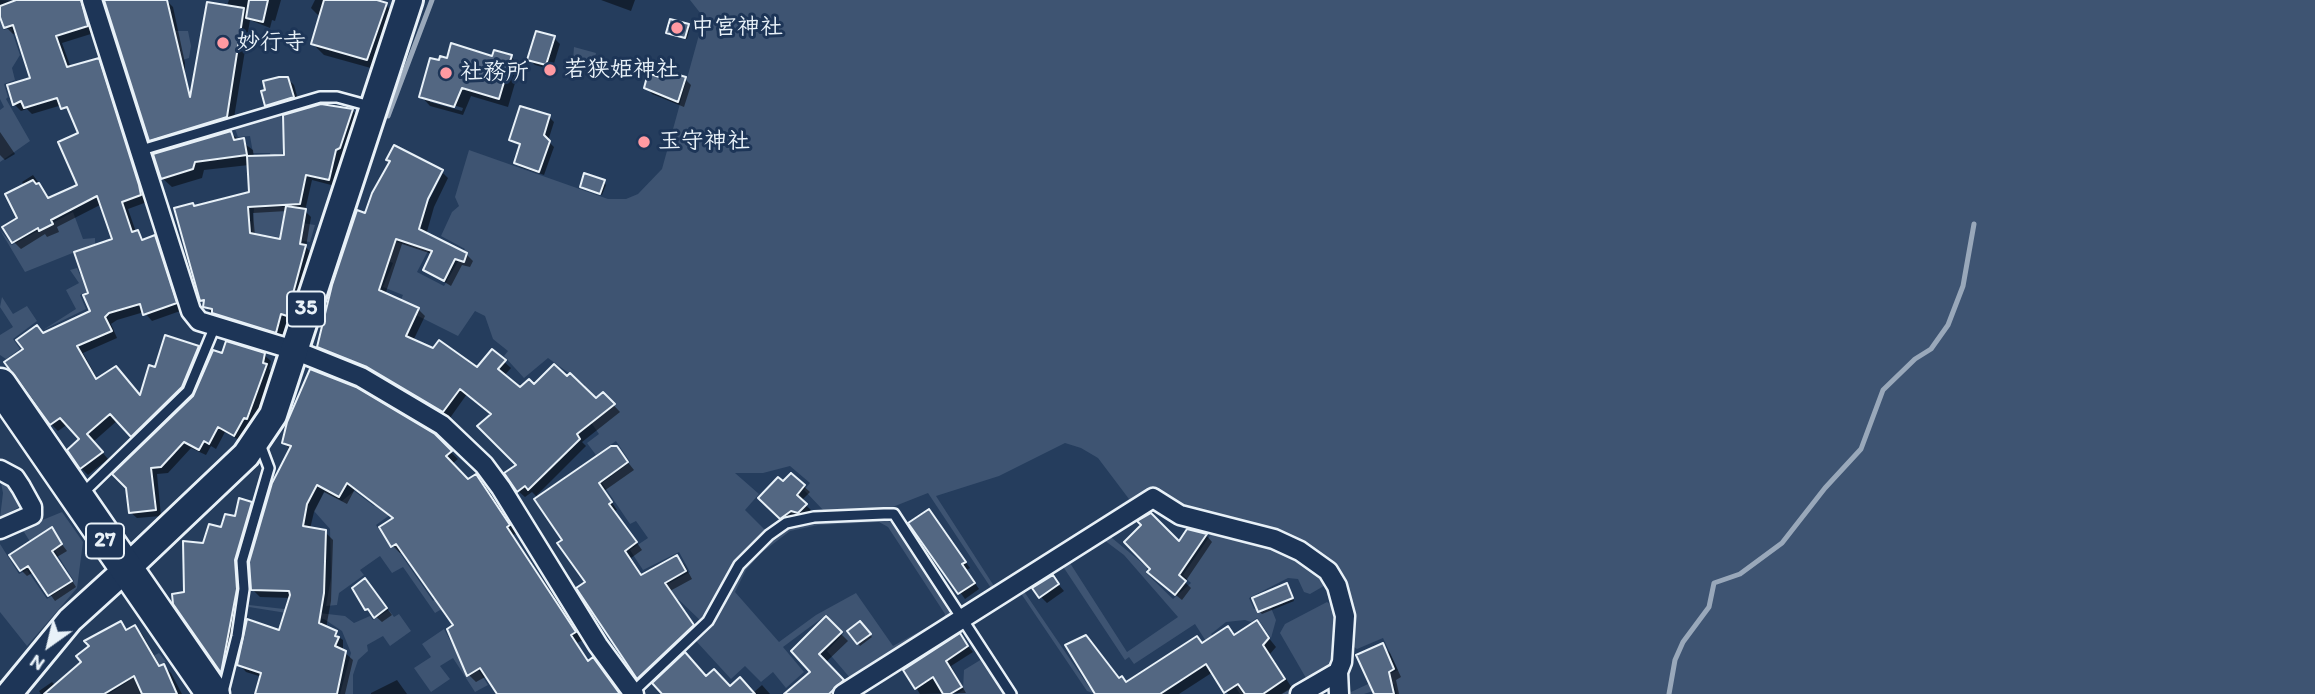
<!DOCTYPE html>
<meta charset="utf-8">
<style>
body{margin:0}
#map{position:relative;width:2315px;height:694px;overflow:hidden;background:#253d5d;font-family:Itim,sans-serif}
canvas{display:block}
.north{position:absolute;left:14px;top:610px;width:70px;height:70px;-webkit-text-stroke:5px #1d3557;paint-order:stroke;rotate:214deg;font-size:19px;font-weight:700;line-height:28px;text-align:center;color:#e8f1f8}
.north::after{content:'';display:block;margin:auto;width:24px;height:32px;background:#e8f1f8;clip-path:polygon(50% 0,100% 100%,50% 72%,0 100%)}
</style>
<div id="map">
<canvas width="2315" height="694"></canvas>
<div class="north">N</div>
</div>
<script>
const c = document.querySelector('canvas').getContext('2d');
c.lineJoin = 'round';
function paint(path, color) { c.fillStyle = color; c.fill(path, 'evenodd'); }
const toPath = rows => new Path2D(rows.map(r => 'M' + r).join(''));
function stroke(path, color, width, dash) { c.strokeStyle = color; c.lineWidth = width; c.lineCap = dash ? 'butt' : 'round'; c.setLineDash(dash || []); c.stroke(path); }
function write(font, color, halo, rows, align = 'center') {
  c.font = font + ' Itim,"Klee One",sans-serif'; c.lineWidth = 6; c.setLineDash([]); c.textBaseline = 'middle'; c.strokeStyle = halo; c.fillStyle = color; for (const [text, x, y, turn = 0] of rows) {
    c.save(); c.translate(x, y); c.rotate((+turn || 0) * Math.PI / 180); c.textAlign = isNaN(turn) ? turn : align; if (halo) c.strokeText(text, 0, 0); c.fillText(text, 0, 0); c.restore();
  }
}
paint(toPath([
 [690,0,2315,0,2315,694,1397,694,1394,684,1364,694,1345,694,1347,684,1351,692,1398,670,1383,638,1357,649,1351,645,1328,568,1179,510,1148,491,1138,500,993,591,928,493,890,508,856,512,824,511,804,490,810,483,790,466,763,473,735,473,759,494,745,510,767,532,736,562,702,622,679,600,673,600,664,586,690,572,679,552,643,570,630,550,648,538,636,521,630,524,602,483,630,462,616,441,596,455,587,443,599,434,581,408,571,401,585,385,548,358,524,378,504,356,508,351,493,339,485,316,475,311,458,336,398,306,403,295,383,287,393,263,384,259,391,241,429,249,417,272,444,286,465,249,441,236,452,212,459,206,455,197,469,150,608,199,626,199,638,194,662,169,702,24,701,14],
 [1065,443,1081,448,1098,458,1129,499,994,586,936,496,999,476],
 [0,19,4,30,11,28,20,55,12,68,15,80,4,84,8,97,6,99,30,141,0,162,0,110,4,107,0,99],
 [175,31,188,31,191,46,189,58,176,62],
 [574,47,596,53,591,72,569,66,573,61],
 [281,113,284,142,280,167,271,162,270,153,253,153,250,136,238,137,234,126],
 [285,207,283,220,315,225,310,242,252,233,254,208],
 [73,212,83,239,95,238,95,244,25,272,0,230,12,245],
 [77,268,80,275,94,270,101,285,80,295,86,309,43,330,76,309,66,290,79,283,70,270],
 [2,297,13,314,27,306,37,321,13,339,20,349,6,359,0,355,0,335,13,327,0,307],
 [0,478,10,485,19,507,0,518,3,493],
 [387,490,398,509,376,525,391,548,395,546,433,601,455,586,482,585,435,613,403,567,392,573,380,556,360,570,364,575,339,593,337,605,326,606,331,578,330,529,314,511,325,491,342,501,354,491,374,506],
 [62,512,83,542,77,588,27,646,0,612,0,544,19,574,27,570,47,599,74,581,55,551,41,559,24,532,18,530],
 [881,519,891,522,951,615,947,620,851,679,827,651,844,633,826,615,783,647,804,672,786,688,773,672,761,682,745,666,731,679,696,641,712,623,743,567,772,538,788,527,815,520],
 [879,522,888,527,945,614,944,618,893,646,856,593,816,615,779,642,735,592,746,570,761,553,790,531,818,525],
 [1214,530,1243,536,1298,556,1329,583,1310,594,1304,592,1298,579,1288,578,1249,598,1254,609,1269,603,1276,620,1271,638,1257,618,1251,622,1245,620,1226,622,1211,634,1230,664,1232,677,1243,694,1240,694,1195,624,1134,664,1129,657,1125,660,1060,562,1106,533,1147,567,1146,573,1173,599,1191,583,1183,575],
 [1104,540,1124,555,1178,617,1127,652,1070,563],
 [1021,587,1089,687,1096,694,1087,691,1020,592,972,622,1019,694,1017,694,968,621],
 [1327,602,1335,608,1338,618,1333,668,1288,694,1281,694,1306,678,1280,633,1285,624],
 [249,605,345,616,354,623,370,616,373,620,389,610,394,617,399,614,411,631,390,646,383,636,367,645,368,651,358,660,353,675,353,694,340,694,351,653,342,631,324,619,249,607],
 [444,629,458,655,466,651,488,685,475,692,453,658,440,666,450,679,431,692,414,668,431,657,422,644],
 [159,653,166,662,133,676,140,694,109,694,129,681,121,667,132,667],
 [982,659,1005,694,957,694,963,690,964,670]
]), '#3e5472');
paint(toPath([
 [0,0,80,3,87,10,94,33,62,43,71,68,98,60,105,67,145,194,147,202,128,209,136,232,145,241,154,237,161,244,183,310,152,321,144,312,117,320,111,324,117,338,83,353,98,380,141,398,157,369,198,347,205,354,189,394,139,442,118,420,93,442,108,459,88,475,81,468,82,439,68,424,58,431,51,424,44,335,92,311,90,294,114,240,102,204,57,227,59,232,47,237,45,234,21,249,14,242,25,186,22,182,33,175,50,199,79,186,80,134,72,114,62,105,32,114,27,109,21,111,14,104,33,80,17,33,13,34,6,27,0,13],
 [166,0,173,7,185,63,185,100,192,101,229,0,281,0,275,21,272,20,270,28,250,20,233,124,157,147,150,140],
 [315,0,372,0,386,5,397,16,378,70,324,55,313,44,321,18,311,8],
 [601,0,635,0,631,11],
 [688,26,690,28,687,39,668,32],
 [554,38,560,44,552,70,535,65,529,59],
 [511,57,520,66,508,107,471,96,463,115,430,106,421,96,440,63],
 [430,98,463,108,462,111,430,102],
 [288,79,294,85,299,103,273,111,267,105,267,91],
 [660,79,685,79,691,85,684,107,652,94,646,87],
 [352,110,358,116,346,154,341,156,335,186,312,180,305,211,311,217,306,247,311,253,293,321,287,319,282,338,212,314,201,300,195,208,251,193,249,165,204,170,202,178,172,187,162,178,230,133,253,150,254,158,286,156],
 [287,211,282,241,255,236,253,213],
 [549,117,554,122,548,141,554,147,544,175,520,167,516,162,521,146,511,140],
 [0,132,15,154,5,160,0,155],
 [394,148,422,206,425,208,443,173,448,178,434,207,426,235,466,254,473,261,470,267,462,265,451,286,425,270,432,254,402,244,385,295,418,309,425,316,413,341,477,369,492,351,511,368,504,376,520,389,534,387,596,400,603,394,620,412,582,442,586,446,536,496,532,492,525,497,518,491,519,465,492,414,467,394,450,418,375,373,326,353,319,346],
 [604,182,606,185,602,195,582,186],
 [224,355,264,355,271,361,269,369,273,373,259,414,241,441,225,432,216,449,211,446,206,455,191,448,168,473,157,474,161,516,137,518,130,512,128,487],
 [434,436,458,459,452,464,468,482,476,476,483,483,517,533,513,535,583,640,577,643,589,662,620,694,497,694,487,676,476,682,469,675,456,626,403,551,400,553,393,546,394,519,355,489,347,504,324,492,314,512,310,529,325,532,333,540,331,601,326,628,343,640,343,651,353,660,345,694,258,694,262,677,246,672,239,664,281,632,291,598,260,597,253,590,291,450,284,443],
 [615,446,634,470,604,491,617,510,614,511,642,550,631,558,643,577,677,558,684,564,692,579,670,591,699,633,645,684,638,678,564,540,537,500],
 [791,475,810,492,801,501,811,510,804,518,797,516,787,523,760,498,783,484],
 [251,503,258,510,241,567,243,596,227,677,175,603,185,594,205,544],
 [929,511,970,568,966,570,979,589,965,599,911,523],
 [51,530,67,551,57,557,76,587,55,601,34,572,27,576,21,570],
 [1188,531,1207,536,1212,542,1185,582,1191,588,1182,600,1155,578,1152,568,1179,544],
 [1052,577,1064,591,1047,603,1041,597],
 [371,587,392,615,382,622,367,609],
 [1289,588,1294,601,1262,614,1259,611],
 [826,619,848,641,825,663,850,688,843,694,786,694,813,672],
 [1256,622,1276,647,1270,654,1292,688,1282,694,1228,694,1213,672,1179,694,1100,694,1120,680,1127,684,1203,645,1228,628,1236,636],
 [860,623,872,637,860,646,858,643],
 [121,624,128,631,135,627,142,634,161,667,164,666,171,673,182,694,41,694,39,691,52,682,56,686],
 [960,636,973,652,951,666,966,693,920,694,905,670],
 [1382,645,1390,653,1401,677,1396,680,1399,694,1376,694],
 [707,678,730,688,753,693,762,685,770,694,664,694],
 [397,680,407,694,371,694,371,693]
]), '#0007');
stroke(toPath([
 [388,116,432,0],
 [1669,694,1675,660,1683,642,1709,607,1714,583,1740,574,1782,543,1825,488,1861,449,1883,390,1915,359,1931,349,1948,325,1963,286,1974,224]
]), '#99a8ba', 5);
const building = toPath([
 [16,0,81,0,88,26,56,36,67,67,99,58,139,185,141,195,122,202,132,232,138,230,142,240,155,235,177,303,143,315,140,304,109,313,105,317,112,331,77,346,96,379,116,366,140,395,149,365,155,367,165,335,199,346,182,387,131,437,110,414,87,434,103,452,80,469,67,450,79,439,60,418,50,425,4,362,23,349,16,340,37,325,43,333,90,311,83,295,88,293,74,252,112,239,97,196,51,220,53,224,39,231,38,228,12,243,2,227,17,218,5,194,33,180,36,184,39,183,48,198,77,185,58,142,78,133,67,107,61,109,57,98,24,108,21,101,13,105,7,85,30,78,13,25,4,28,0,17,0,6,16,0],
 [104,0,167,0,190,97,207,2,244,8,227,117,149,141,104,0],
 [249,0,268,0,263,22,246,18,249,0],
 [324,0,377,0,387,3,367,60,311,44,324,0],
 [670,19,689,24,685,38,666,33,670,19],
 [536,31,555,36,546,65,527,60,536,31],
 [451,43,492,56,494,50,512,55,499,99,462,88,454,107,419,97,430,58,439,60,440,56,447,58,451,43],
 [661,70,686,77,678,102,644,88,648,73,659,77,661,70],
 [279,77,288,77,294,97,265,106,261,91,265,90,263,81,279,77],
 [321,104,353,109,340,148,336,150,329,180,306,175,300,204,248,207,250,233,280,239,286,206,306,209,300,244,306,245,287,316,281,314,276,333,212,313,212,309,203,307,204,300,200,301,174,208,193,203,194,206,249,192,247,156,284,155,283,115,321,104],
 [520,106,550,115,544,135,550,141,539,172,514,163,520,144,509,140,520,106],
 [231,131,234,140,244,138,247,155,195,162,193,169,161,179,153,154,231,131],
 [394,145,443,170,428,199,419,229,467,253,464,262,455,259,444,281,423,270,432,251,396,239,379,290,419,308,406,336,433,348,439,340,477,367,492,349,506,360,498,369,520,387,529,379,534,384,554,364,567,376,570,373,596,398,603,392,615,404,577,434,580,439,528,490,525,486,517,492,504,473,516,465,477,426,491,414,460,389,443,412,367,367,317,347,332,285,357,210,365,213,372,193,390,161,386,160,394,145],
 [584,173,605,180,600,194,580,187,584,173],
 [226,341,265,353,263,363,267,364,247,419,244,418,234,436,218,427,209,444,204,441,199,450,184,442,161,467,151,468,156,510,129,513,126,488,112,474,193,396,213,350,222,353,226,341],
 [310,369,356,387,435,434,452,451,446,456,468,479,476,474,510,525,507,527,576,632,571,635,588,661,593,657,620,694,497,694,480,668,467,676,447,629,453,625,396,544,391,547,379,527,393,518,347,483,339,497,317,485,307,504,303,526,326,530,324,593,319,623,337,631,335,636,339,637,335,646,346,651,337,694,255,694,261,673,237,665,247,619,279,630,290,595,289,591,251,590,249,562,272,483,291,446,282,443,287,422,310,369],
 [611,446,617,446,628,462,599,483,612,502,609,504,637,542,625,551,641,575,677,555,686,571,665,583,694,625,637,679,576,588,585,582,557,543,562,540,534,499,611,446],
 [791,473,805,485,797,495,807,504,798,513,791,511,780,519,758,498,778,477,783,481,791,473],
 [239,498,252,502,235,560,237,589,221,673,173,604,172,594,184,592,183,541,203,543,209,524,221,527,225,514,235,516,239,498],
 [929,509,966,562,962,564,975,583,958,594,908,523,929,509],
 [1151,513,1179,541,1187,529,1207,534,1179,575,1186,581,1175,595,1147,572,1150,569,1124,542,1141,525,1137,521,1151,513],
 [52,527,62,544,52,551,72,581,48,596,28,566,20,571,9,555,52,527],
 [1053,575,1059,584,1039,598,1032,588,1053,575],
 [365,578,387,608,374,618,368,609,365,610,352,588,365,578],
 [1287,583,1293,598,1258,612,1252,598,1287,583],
 [826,616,842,632,819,654,844,680,829,694,784,694,810,672,791,651,826,616],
 [1257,620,1269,638,1263,645,1285,679,1263,694,1245,694,1238,684,1224,693,1206,664,1160,694,1095,694,1065,645,1086,635,1119,678,1122,676,1126,682,1197,636,1202,643,1228,626,1234,635,1257,620],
 [121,621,126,630,135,625,159,666,164,664,177,694,142,694,134,676,104,694,44,694,81,662,76,656,89,646,84,641,121,621],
 [860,621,871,634,857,644,847,631,860,621],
 [960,633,968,646,946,661,962,687,950,694,943,694,933,677,915,689,903,670,960,633],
 [1383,643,1394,669,1389,672,1394,694,1374,694,1356,655,1383,643],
 [685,652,706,676,714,669,730,686,740,677,755,694,662,694,652,683,685,652]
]);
paint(building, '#536782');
stroke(building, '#e8f1f8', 2);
const lane = toPath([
 [138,151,320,97,337,97,370,106],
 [82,494,188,391,215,326],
 [223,692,237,636,244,589,242,561,269,468,260,444],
 [633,692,708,621,739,565,769,535,786,523,814,517,884,514,894,514,1011,694]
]);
const street = toPath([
 [92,0,191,311,199,321,294,350,361,377,442,425,484,465,501,488,598,645,634,694],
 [0,470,15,478,21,487,32,507,32,515,0,529],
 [843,694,1153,498,1180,515,1274,539,1300,551,1328,571,1337,586,1345,616,1342,662,1338,672,1339,694],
 [1300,694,1338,672]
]);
const secondary = toPath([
 [9,694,70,620,125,570]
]);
const primary = toPath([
 [125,570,246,455,273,415,409,0]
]);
const highway = toPath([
 [0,385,213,694]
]);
stroke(lane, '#e8f1f8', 14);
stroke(street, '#e8f1f8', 23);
stroke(secondary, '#e8f1f8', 30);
stroke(primary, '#e8f1f8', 32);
stroke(highway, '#e8f1f8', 37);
stroke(lane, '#1d3557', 9);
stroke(street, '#1d3557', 18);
stroke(secondary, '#1d3557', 24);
stroke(primary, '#1d3557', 26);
stroke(highway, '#1d3557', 32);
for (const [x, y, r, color] of [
 [677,28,7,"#ff9aa2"],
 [223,43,7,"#ff9aa2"],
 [550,70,7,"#ff9aa2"],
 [446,73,7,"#ff9aa2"],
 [644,142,7,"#ff9aa2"]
]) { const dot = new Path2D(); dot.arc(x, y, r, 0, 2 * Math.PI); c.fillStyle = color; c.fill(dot); stroke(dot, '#1d3557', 2.5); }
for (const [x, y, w] of [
 [306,309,38],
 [105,541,38]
]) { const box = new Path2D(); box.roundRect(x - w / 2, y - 17.5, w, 35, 5); c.fillStyle = '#1d3557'; c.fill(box); stroke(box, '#e8f1f8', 2); }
write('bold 21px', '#e8f1f8', null, [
 ["35",306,309],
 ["27",105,541]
]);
write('bold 23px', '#e8f1f8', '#1d3557', [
 ["中宮神社",691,28],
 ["妙行寺",237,43],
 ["若狭姫神社",564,70],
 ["社務所",460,73],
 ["玉守神社",658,142]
], 'left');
</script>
